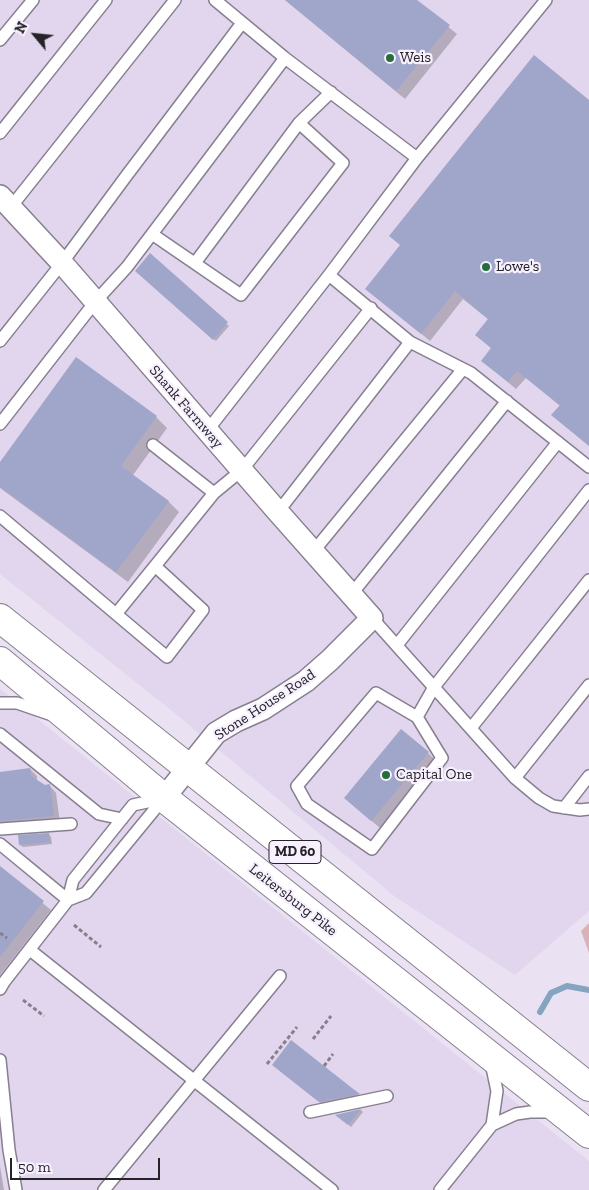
<!DOCTYPE html>
<style>
body{margin:0}
#map{position:relative;width:589px;height:1190px;overflow:hidden;background:#eae2f3;font-family:"Zilla Slab",serif}
canvas{display:block}
.north{position:absolute;left:10px;top:10px;width:50px;height:50px;-webkit-text-stroke:4px #f7f0fe;paint-order:stroke;rotate:298deg;font-size:14px;font-weight:700;line-height:20px;text-align:center;color:#252228}
.north::after{content:'';display:block;margin:auto;width:18px;height:22px;background:#252228;clip-path:polygon(50% 0,100% 100%,50% 72%,0 100%)}
.scale{position:absolute;left:10px;top:1158px;width:150px;height:22px;box-sizing:border-box;border:2px solid #252228;border-top:0;padding-left:6px;font-size:15px;line-height:18px;white-space:nowrap;color:#252228;-webkit-text-stroke:4px #f7f0fe;paint-order:stroke}
</style>
<div id="map">
<canvas width="589" height="1190"></canvas>
<div class="north">N</div>
<div class="scale">50 m</div>
</div>
<script>
const c = document.querySelector('canvas').getContext('2d');
c.lineJoin = 'round';
function paint(path, color) { c.fillStyle = color; c.fill(path, 'evenodd'); }
const toPath = rows => new Path2D(rows.map(r => 'M' + r).join(''));
function stroke(path, color, width, dash) { c.strokeStyle = color; c.lineWidth = width; c.lineCap = dash ? 'butt' : 'round'; c.setLineDash(dash || []); c.stroke(path); }
function write(font, color, halo, rows, align = 'center') {
  c.font = font + ' "Zilla Slab",serif'; c.lineWidth = 4.5; c.setLineDash([]); c.textBaseline = 'middle'; c.strokeStyle = halo; c.fillStyle = color; for (const [text, x, y, turn = 0] of rows) {
    c.save(); c.translate(x, y); c.rotate((+turn || 0) * Math.PI / 180); c.textAlign = isNaN(turn) ? turn : align; if (halo) c.strokeText(text, 0, 0); c.fillText(text, 0, 0); c.restore();
  }
}
paint(toPath([
 [0,0,589,0,589,911,515,975,394,896,172,711,0,574],
 [0,689,589,1161,589,1190,0,1190]
]), '#e1d6ed');
paint(toPath([
 [589,923,589,953,581,931]
]), '#d8b2b6');
paint(toPath([
 [285,0,415,0,457,34,405,99],
 [589,101,589,446,553,415,560,406,526,378,516,389,483,361,492,349,477,335,489,320,463,299,430,341,367,289],
 [150,255,229,326,216,341,136,271],
 [77,359,156,417,167,428,133,475,168,501,179,512,128,582,0,488,0,464],
 [428,753,436,761,380,828,354,806],
 [30,769,37,776,37,782,44,786,50,786,56,793,60,823,6,829,0,823,0,773],
 [49,834,51,837,52,844,23,847,20,845],
 [0,868,51,910,0,975],
 [292,1041,359,1095,364,1100,327,1108,280,1071],
 [361,1110,363,1112,351,1127,337,1115],
 [0,1166,4,1190,0,1190]
]), '#0003');
stroke(toPath([
 [540,1012,551,993,567,986,589,990]
]), '#85a4bf', 6);
paint(toPath([
 [285,0,417,0,450,25,396,91],
 [534,55,589,100,589,446,551,415,560,405,517,371,508,382,481,361,491,348,475,335,488,319,455,291,421,334,365,289,400,245,389,236],
 [150,253,228,322,213,340,135,271],
 [76,357,157,416,121,466,169,501,116,572,0,487,0,462],
 [401,729,429,752,371,821,344,798],
 [30,768,31,776,45,785,50,784,54,816,0,821,0,772],
 [49,833,50,842,19,845,18,835],
 [0,866,44,901,0,957],
 [291,1040,352,1088,360,1094,319,1102,272,1065],
 [361,1109,348,1125,335,1115]
]), '#9fa6c9');
const lane = toPath([
 [215,0,285,58,417,158],
 [0,40,33,0],
 [0,133,106,0],
 [11,207,175,0],
 [152,234,241,295,343,163,299,123,331,92],
 [195,263,299,123],
 [329,275,410,342,471,373,589,467],
 [0,341,62,263,127,175,242,23],
 [0,424,95,302,127,267,152,234,285,58],
 [207,431,329,275,417,158,546,0],
 [153,445,214,493],
 [278,512,410,342],
 [0,516,167,657,203,610,155,566,214,493,242,470,371,308],
 [313,552,463,369],
 [350,596,507,401],
 [116,614,155,566],
 [372,618,515,778,539,798,553,806,580,810,589,809],
 [397,645,558,442],
 [376,693,417,717,442,758,372,849,307,804,297,786,376,693],
 [0,703,17,703,49,714],
 [417,717,434,687,589,490],
 [471,728,589,580],
 [0,734,99,814,122,819],
 [515,778,589,685],
 [564,808,589,776],
 [0,829,71,824],
 [0,844,68,900],
 [68,900,86,893,164,798],
 [30,950,332,1190],
 [0,989,4,982,68,900,73,880,133,805,161,799],
 [0,1060,9,1150,16,1190],
 [491,1063,497,1091,492,1125],
 [310,1112,387,1096],
 [104,1190,280,976],
 [440,1190,492,1125,516,1114,530,1112,554,1112]
]);
const street = toPath([
 [0,196,62,263,278,512,372,618,330,660,306,681,263,709,236,721,216,733,164,798]
]);
const primary = toPath([
 [0,618,589,1087],
 [0,661,164,798,589,1134]
]);
stroke(lane, '#877f8f', 14);
stroke(street, '#877f8f', 24);
stroke(primary, '#877f8f', 30);
stroke(toPath([
 [74,925,101,947],
 [0,933,7,938],
 [23,1000,44,1016],
 [313,1039,331,1016],
 [267,1064,297,1027],
 [324,1066,333,1054]
]), '#85808b', 3, [4, 2.5]);
stroke(lane, '#fff', 11);
stroke(street, '#fff', 21);
stroke(primary, '#fff', 28);
for (const [x, y, r, color] of [
 [390,58,5,"#256e3b"],
 [486,267,5,"#256e3b"],
 [386,775,5,"#256e3b"]
]) { const dot = new Path2D(); dot.arc(x, y, r, 0, 2 * Math.PI); c.fillStyle = color; c.fill(dot); stroke(dot, '#f7f0fe', 2); }
for (const [x, y, w] of [
 [295,852,52]
]) { const box = new Path2D(); box.roundRect(x - w / 2, y - 11.5, w, 23, 4); c.fillStyle = '#f7f0fe'; c.fill(box); stroke(box, '#252228', 1); }
write('bold 14px', '#252228', null, [
 ["MD 60",295,852]
]);
write('15px', '#252228', '#f7f0fe', [
 ["Weis",400,58],
 ["Lowe's",496,267],
 ["Capital One",396,775]
], 'left');
write('15px', '#252228', '#f7f0fe', [
 ["Shank Farmway",186,407,49],
 ["Stone House Road",265,705,-33],
 ["Leitersburg Pike",293,900,38]
]);
</script>
